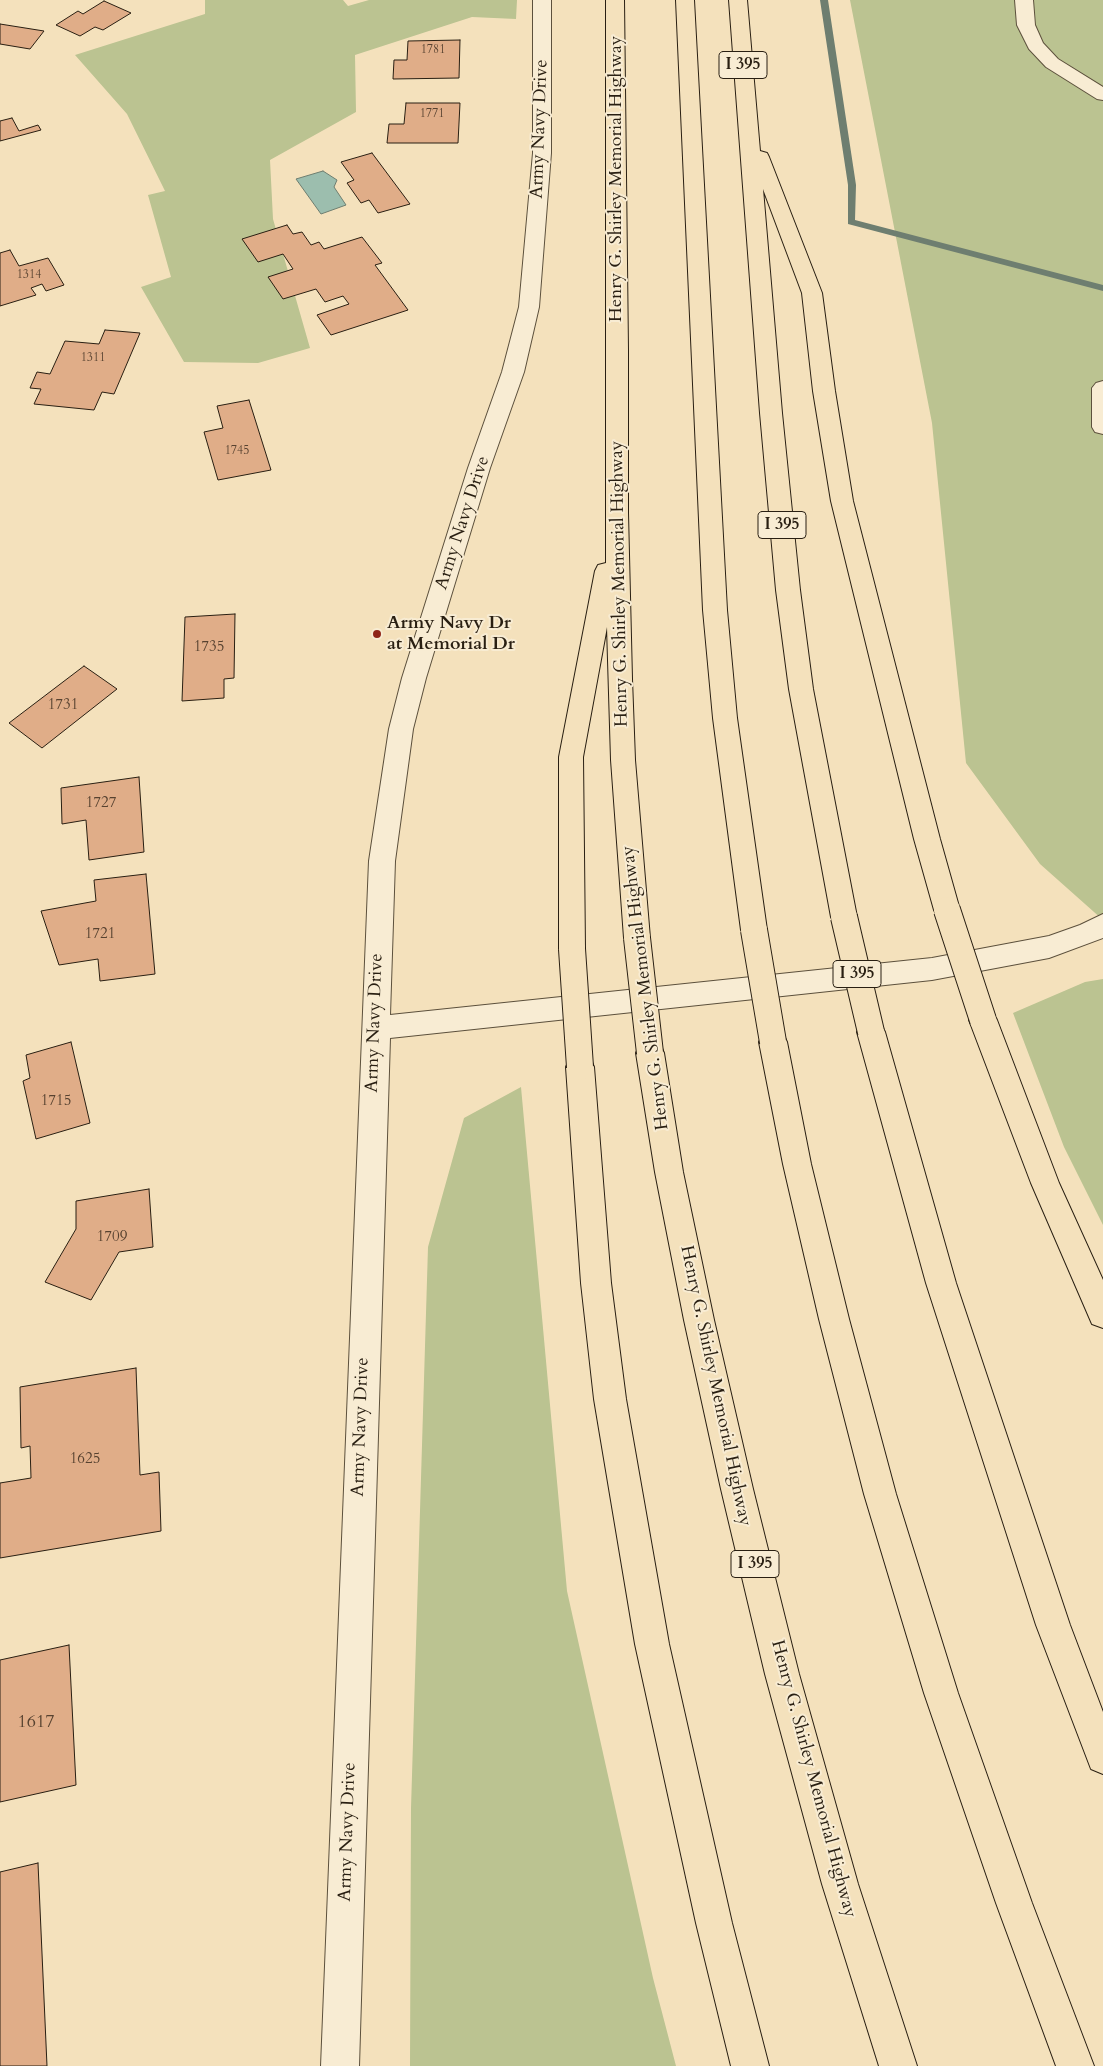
<!DOCTYPE html>
<style>
body{margin:0}
canvas{display:block;background:#f4e1bc}
</style>
<canvas width="1103" height="2066"></canvas>
<script>
const c = document.querySelector('canvas').getContext('2d');
c.lineJoin = 'round';
function paint(path, color) { c.fillStyle = color; c.fill(path, 'evenodd'); }
const toPath = rows => new Path2D(rows.map(r => 'M' + r).join(''));
function stroke(path, color, width, dash) { c.strokeStyle = color; c.lineWidth = width; c.lineCap = dash ? 'butt' : 'round'; c.setLineDash(dash || []); c.stroke(path); }
function write(font, color, halo, rows, align = 'center') {
  c.font = font + ' Cardo,serif'; c.lineWidth = 4; c.setLineDash([]); c.textBaseline = 'middle'; c.strokeStyle = halo; c.fillStyle = color; for (const [text, x, y, turn = 0] of rows) {
    c.save(); c.translate(x, y); c.rotate((+turn || 0) * Math.PI / 180); c.textAlign = isNaN(turn) ? turn : align; if (halo) c.strokeText(text, 0, 0); c.fillText(text, 0, 0); c.restore();
  }
}
paint(toPath([
 [205,0,343,0,348,6,369,0,517,0,516,19,472,17,355,55,356,112,270,160,273,219,310,348,258,363,184,362,141,287,171,277,148,195,165,191,127,114,75,55,205,14],
 [850,0,1103,0,1103,920,1040,864,966,763,932,423],
 [1103,979,1103,1225,1064,1147,1013,1013,1085,982],
 [521,1087,567,1591,653,1978,676,2066,410,2066,411,1808,428,1247,464,1118]
]), '#bbc391');
const water = toPath([
 [323,171,337,180,334,187,346,205,321,214,296,179,323,171]
]);
paint(water, '#9cbeae');
stroke(water, '#6e7e70', 1);
paint(toPath([
 [820,0,828,0,856,185,855,220,1103,285,1103,291,848,224,848,185,820,0]
]), '#6e7e70');
const building = toPath([
 [104,1,131,13,103,30,95,27,80,36,56,25,78,11,83,14,104,1],
 [0,24,44,31,30,49,0,44,0,24],
 [460,40,459,78,393,79,394,60,407,60,408,41,460,40],
 [406,103,460,103,458,143,387,143,389,124,404,124,406,103],
 [12,118,19,131,38,125,41,130,0,141,0,121,12,118],
 [372,153,410,204,378,213,369,200,361,203,347,183,354,180,341,162,372,153],
 [287,225,293,234,302,232,311,245,319,242,324,249,362,237,382,263,375,265,408,310,331,335,317,315,349,304,343,296,325,302,316,289,283,299,268,277,293,269,283,254,258,262,242,239,287,225],
 [10,250,19,266,48,258,64,285,46,291,42,284,31,288,36,295,0,306,0,253,10,250],
 [105,330,140,333,114,394,102,392,94,410,34,404,41,389,30,388,37,372,50,374,65,341,99,344,105,330],
 [249,400,271,470,218,480,204,432,223,428,217,406,249,400],
 [235,614,234,678,224,679,224,698,182,701,185,617,235,614],
 [84,666,117,689,42,748,9,723,84,666],
 [139,777,144,852,89,860,86,820,62,824,61,788,139,777],
 [146,874,155,974,100,981,98,959,59,965,41,911,96,901,94,880,146,874],
 [71,1042,90,1123,36,1139,23,1081,30,1078,26,1055,71,1042],
 [149,1189,153,1247,119,1252,91,1300,45,1282,76,1229,76,1201,149,1189],
 [136,1368,140,1475,159,1472,161,1531,0,1558,0,1483,31,1478,30,1446,21,1448,20,1387,136,1368],
 [69,1645,76,1785,0,1802,0,1660,69,1645],
 [38,1863,47,2066,0,2066,0,1872,38,1863]
]);
paint(building, '#e0ad88');
stroke(building, '#291f12', 1);
const minor = toPath([
 [533,0,551,0,551,153,539,307,524,372,490,468,426,678,413,729,395,861,390,1015,932,958,1049,936,1080,925,1103,914,1103,938,1049,958,932,980,390,1038,359,2066,321,2066,369,861,389,729,402,678,468,468,502,372,519,307,533,153,533,0],
 [1015,0,1033,0,1035,25,1043,43,1058,59,1103,87,1103,100,1097,99,1046,67,1029,49,1017,25,1015,0],
 [1103,381,1103,434,1095,432,1092,427,1092,388,1096,383,1103,381]
]);
const highway = toPath([
 [606,0,624,0,628,350,628,513,632,679,635,760,650,938,646,946,637,949,628,946,624,938,611,760,607,627,583,757,585,949,581,957,572,960,563,957,559,949,559,757,595,571,598,565,606,563,606,0],
 [676,0,694,0,727,610,737,718,767,930,763,938,754,941,745,938,741,930,713,718,703,610,676,0],
 [729,0,747,0,760,151,767,153,769,157,822,293,835,391,853,501,940,839,960,910,956,918,947,921,938,918,934,910,914,839,831,501,813,391,802,293,763,189,782,413,800,590,813,689,857,917,853,925,844,928,835,925,831,917,789,689,776,590,760,413,729,0],
 [983,1008,993,1012,997,1020,1059,1183,1103,1280,1103,1328,1092,1324,1031,1183,969,1020,973,1012,983,1008],
 [871,1020,881,1024,885,1032,956,1283,1070,1625,1103,1712,1103,1774,1091,1769,1036,1625,926,1283,857,1032,861,1024,871,1020],
 [773,1030,783,1034,787,1042,811,1164,849,1319,896,1494,958,1693,1032,1903,1094,2066,1056,2066,996,1903,924,1693,864,1494,819,1319,783,1164,759,1042,763,1034,773,1030],
 [650,1041,660,1044,664,1053,683,1172,714,1320,753,1489,799,1674,858,1884,917,2066,879,2066,822,1884,765,1674,721,1489,684,1320,655,1172,636,1053,640,1044,650,1041],
 [580,1055,590,1058,594,1067,611,1283,626,1399,669,1644,732,1923,769,2066,731,2066,696,1923,635,1644,594,1399,581,1283,566,1067,570,1058,580,1055]
]);
stroke(minor, '#5c503c', 2);
stroke(highway, '#291f12', 2);
paint(minor, '#f8ecd3');
paint(highway, '#f4e1bc');
const highwayBridge = toPath([
 [947,910,983,1020],
 [844,917,871,1032],
 [754,930,773,1042],
 [637,938,650,1053],
 [572,949,580,1067]
]);
stroke(highwayBridge, '#291f12', 28, []);
stroke(highwayBridge, '#f4e1bc', 26);
for (const [x, y, r, color] of [
 [377,634,5,"#8f2418"]
]) { const dot = new Path2D(); dot.arc(x, y, r, 0, 2 * Math.PI); c.fillStyle = color; c.fill(dot); stroke(dot, '#f8ecd3', 2); }
write('12px', '#574230', null, [
 ["1781",433,50],
 ["1771",432,114],
 ["1314",29,275],
 ["1311",93,358],
 ["1745",237,451]
]);
write('15px', '#574230', null, [
 ["1735",209,648],
 ["1731",63,706],
 ["1727",101,804],
 ["1721",100,935],
 ["1715",56,1102],
 ["1709",112,1238],
 ["1625",85,1460]
]);
for (const [x, y, w] of [
 [743,65,48],
 [782,525,48],
 [857,974,48],
 [755,1564,48]
]) { const box = new Path2D(); box.roundRect(x - w / 2, y - 13.5, w, 27, 4); c.fillStyle = '#f8ecd3'; c.fill(box); stroke(box, '#291f12', 1); }
write('bold 16px', '#291f12', null, [
 ["I 395",743,65],
 ["I 395",782,525],
 ["I 395",857,974],
 ["I 395",755,1564]
]);
write('18px', '#291f12', '#f8ecd3', [
 ["Army Navy Drive",540,129,-88],
 ["Henry G. Shirley Memorial Highway",617,179,-90],
 ["Army Navy Drive",463,523,-72],
 ["Henry G. Shirley Memorial Highway",620,584,-91],
 ["Henry G. Shirley Memorial Highway",646,988,-97],
 ["Army Navy Drive",375,1023,-88],
 ["Henry G. Shirley Memorial Highway",715,1386,78],
 ["Army Navy Drive",361,1427,-88],
 ["Henry G. Shirley Memorial Highway",813,1779,75],
 ["Army Navy Drive",348,1832,-88]
]);
write('bold 18px', '#291f12', '#f8ecd3', [
 ["Army Navy Dr",387,624],
 ["at Memorial Dr",387,645]
], 'left');
write('18px', '#574230', null, [
 ["1617",36,1723]
]);
</script>
